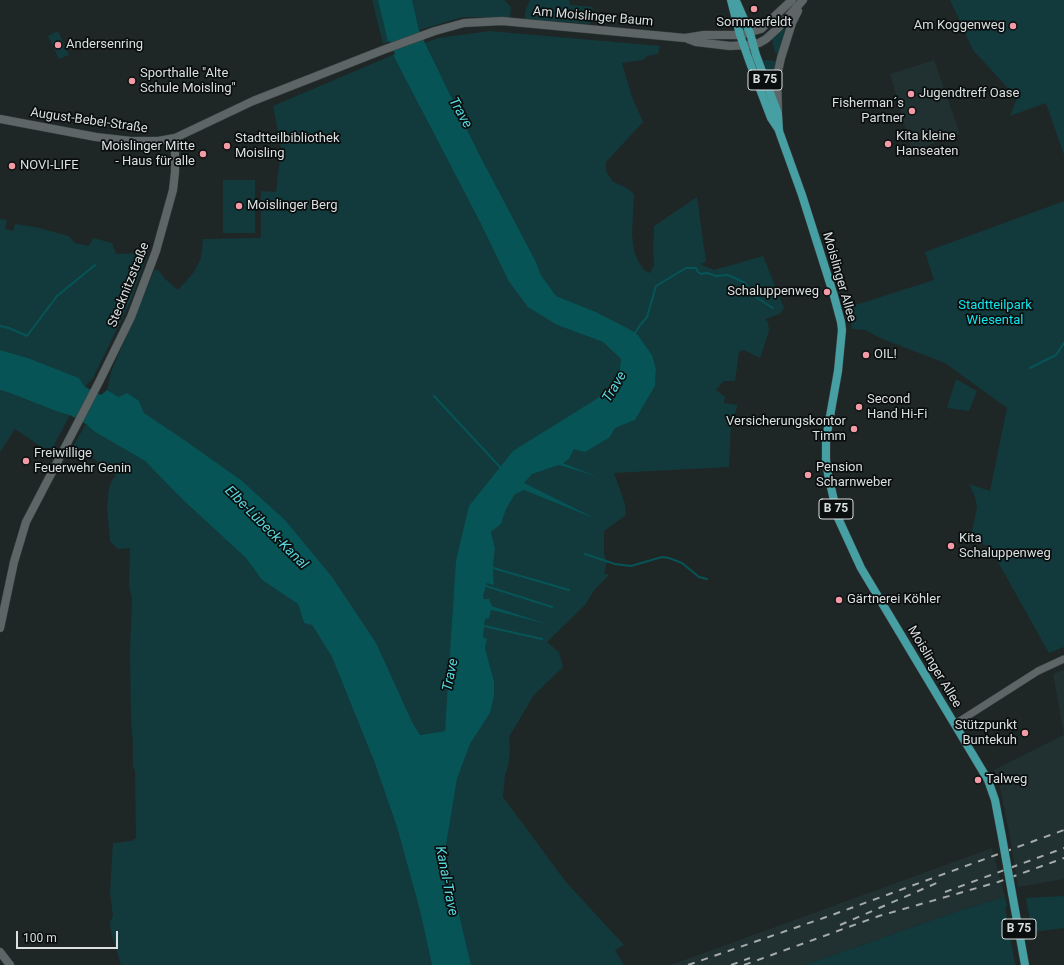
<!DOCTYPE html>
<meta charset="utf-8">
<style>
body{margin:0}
#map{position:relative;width:1064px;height:965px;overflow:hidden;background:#1f2626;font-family:Roboto,sans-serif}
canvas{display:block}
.scale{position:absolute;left:16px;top:931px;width:102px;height:18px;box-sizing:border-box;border:2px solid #dadfdf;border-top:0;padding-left:5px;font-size:12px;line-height:14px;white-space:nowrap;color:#dadfdf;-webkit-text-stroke:3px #0b0e0e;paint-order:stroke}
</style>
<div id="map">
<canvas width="1064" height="965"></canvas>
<div class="scale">100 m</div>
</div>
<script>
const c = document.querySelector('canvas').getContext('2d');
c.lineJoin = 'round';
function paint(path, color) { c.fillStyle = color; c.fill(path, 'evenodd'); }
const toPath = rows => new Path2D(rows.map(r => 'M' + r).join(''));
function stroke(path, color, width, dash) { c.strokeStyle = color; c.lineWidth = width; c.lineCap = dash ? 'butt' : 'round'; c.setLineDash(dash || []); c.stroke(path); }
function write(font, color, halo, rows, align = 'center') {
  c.font = font + ' Roboto,sans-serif'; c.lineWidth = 3.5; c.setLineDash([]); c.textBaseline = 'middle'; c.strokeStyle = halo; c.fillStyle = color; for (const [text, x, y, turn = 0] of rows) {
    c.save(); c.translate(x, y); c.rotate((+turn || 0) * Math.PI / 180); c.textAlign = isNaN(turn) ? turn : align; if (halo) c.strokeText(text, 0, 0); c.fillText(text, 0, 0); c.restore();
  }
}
paint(toPath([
 [934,60,960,134,912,151,890,74],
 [1064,670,1064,734,1053,674],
 [1064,735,1064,879,1018,887,1010,837,998,778,994,770],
 [992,848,1005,897,964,909,805,965,671,965]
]), '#213031');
paint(toPath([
 [372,0,378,0,388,42,383,44],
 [412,0,504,0,511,7,510,17,463,17,419,30],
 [530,0,569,0,569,2,571,5,593,7,590,24,525,19,525,12],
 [950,0,1064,0,1064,155,1046,103,1010,116,1017,98,973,50],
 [786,26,778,54,775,53,772,39],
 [58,31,69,55,59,59,48,36],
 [490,31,660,46,658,54,647,56,643,60,622,63,632,97,643,122,606,162,606,171,612,181,627,188,634,194,632,234,634,251,638,261,644,270,650,273,654,265,653,251,654,226,697,197,706,262,700,264,714,270,763,256,784,308,780,314,765,319,768,322,769,331,760,358,744,350,739,352,735,381,724,381,716,390,725,397,724,403,738,405,731,424,729,467,614,473,625,504,626,515,604,531,604,554,607,562,604,573,609,575,595,589,585,605,547,642,559,652,563,667,534,695,509,737,510,750,508,767,505,775,503,797,566,882,624,945,615,950,624,965,471,965,447,863,446,845,457,779,470,744,490,713,494,681,485,648,487,639,483,637,485,619,491,610,539,621,492,606,484,599,483,596,487,583,494,584,493,566,495,548,491,532,501,524,506,509,518,489,532,474,559,465,592,475,563,463,569,459,574,449,610,437,615,428,635,420,655,386,656,369,652,355,638,335,631,330,596,312,556,296,541,275,536,262,478,152,425,43,438,38],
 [393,55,481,224,508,280,557,325,603,342,621,359,618,382,469,506,445,731,420,735,285,520,241,480,183,439,144,413,139,401,119,397,107,390,111,372,155,269,160,272,163,277,178,290,194,272,201,258,203,239,261,238,261,191,276,192,281,148,273,106],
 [763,60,776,61,773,89],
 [223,180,255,180,255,233,223,233],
 [1064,201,1064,647,1049,653,989,546,970,541,977,507,975,497,969,484,990,491,1007,408,945,363,880,338,865,330,852,329,849,307,934,280,925,252],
 [0,219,7,220,5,229,13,231,15,224,35,227,69,236,75,243,89,246,93,238,112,243,116,254,138,253,150,246,131,300,93,378,85,387,79,378,28,358,0,350],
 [956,379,977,391,969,411,947,408],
 [0,390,10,393,61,413,70,415,55,443,53,455,15,429,0,452],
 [86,424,95,432,145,461,183,500,246,558,262,580,298,604,304,623,311,624,332,657,374,761,397,827,420,911,432,965,121,965,111,932,110,922,113,916,110,892,113,843,131,841,136,838,135,771,133,766,133,742,131,721,130,651,132,599,129,586,130,548,118,549,110,541,107,508,109,488,112,480,116,476,94,459,73,446],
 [1064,896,1064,928,1032,932,1026,898],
 [1005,897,1007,906,1005,907,1015,965,805,965,964,909]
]), '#123a3c');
paint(toPath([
 [378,0,412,0,419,30,425,43,478,152,536,262,541,275,556,296,596,312,631,330,638,335,652,355,656,369,655,386,635,420,615,428,610,437,585,452,574,449,569,459,563,463,598,477,559,465,532,474,524,483,596,519,524,490,515,494,506,509,501,524,491,532,495,548,493,566,494,585,487,583,483,596,484,599,489,599,492,606,548,624,491,610,489,618,485,619,483,637,487,639,485,648,494,681,494,696,490,713,470,744,457,779,446,845,447,863,471,965,432,965,420,911,397,827,374,761,332,657,312,625,304,623,298,604,262,580,246,558,183,500,145,461,95,432,86,424,70,415,61,413,10,393,0,390,0,350,28,358,79,378,85,387,101,395,107,390,119,397,127,393,139,401,144,413,183,439,241,480,285,520,332,577,376,643,412,722,420,735,445,731,456,561,469,506,513,451,595,400,618,382,621,359,603,342,557,325,528,307,508,280,481,224,393,55,395,54,390,41,388,42]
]), '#075457');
stroke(toPath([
 [0,326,9,328,27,336,57,296,95,265],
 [635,333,640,325,647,317,656,286,686,268,696,268,698,272,701,274,707,273,716,276,728,275,737,279,745,283,757,298,773,308],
 [1030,368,1056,355,1064,343],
 [434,396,500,467],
 [585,554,615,564,631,566,662,557,669,558,682,563,699,577,707,579],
 [493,568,569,590],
 [486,586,552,607],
 [484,626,542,639]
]), '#075457', 2);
const tertiary = toPath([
 [955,724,1038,671,1064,659]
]);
const secondary = toPath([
 [688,39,696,42,730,46,748,45,759,43,766,39,778,28,803,0],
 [778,111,777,76,781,58,792,23,798,11],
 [0,119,96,137,131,141,158,141,175,138,253,101,383,50,435,31,464,23,502,21,685,38,704,35,740,35,761,29,792,0],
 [0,628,14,562,26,522,99,382,131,317,156,251,173,190,175,172,175,138],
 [0,952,10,965]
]);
const primary = toPath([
 [731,0,740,35,750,63,771,118,779,130],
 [734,0,737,3,750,33,756,55,778,114,779,131,802,195,834,296,841,322,842,330,838,371,826,439,826,460,828,474,838,518,861,568,988,780,995,800,1002,837],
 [1012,893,1025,965]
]);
stroke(tertiary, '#3a4141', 8);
stroke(secondary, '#3a4141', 9);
stroke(primary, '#3a4141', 9);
stroke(tertiary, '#5d6566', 7);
stroke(secondary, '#5d6566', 8);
stroke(primary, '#469fa3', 8);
stroke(toPath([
 [945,892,1064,848],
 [840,925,939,882],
 [688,965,832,915,1064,830],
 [731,965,750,958],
 [744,965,879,916,998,882,1064,858]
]), '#a5aaaa', 2, [7, 7]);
const primaryBridge = toPath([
 [1002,837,1012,893]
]);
stroke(primaryBridge, '#3a4141', 9, []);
stroke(primaryBridge, '#469fa3', 8);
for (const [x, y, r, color] of [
 [754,9,4,"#f39aa7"],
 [1013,26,4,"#f39aa7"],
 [58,45,4,"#f39aa7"],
 [132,81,4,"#f39aa7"],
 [911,94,4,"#f39aa7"],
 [912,111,4,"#f39aa7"],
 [888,144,4,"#f39aa7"],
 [227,146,4,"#f39aa7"],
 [203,154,4,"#f39aa7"],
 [12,166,4,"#f39aa7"],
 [239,206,4,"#f39aa7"],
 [827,292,4,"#f39aa7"],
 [866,355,4,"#f39aa7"],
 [859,407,4,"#f39aa7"],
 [854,429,4,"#f39aa7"],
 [26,461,4,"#f39aa7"],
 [808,475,4,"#f39aa7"],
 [951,546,4,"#f39aa7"],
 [839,600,4,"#f39aa7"],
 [1025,733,4,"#f39aa7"],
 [978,780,4,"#f39aa7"]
]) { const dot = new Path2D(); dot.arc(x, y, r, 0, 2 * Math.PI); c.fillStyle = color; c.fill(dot); stroke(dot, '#0b0e0e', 1.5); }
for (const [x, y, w] of [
 [765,80,34],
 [836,509,34],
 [1019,929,34]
]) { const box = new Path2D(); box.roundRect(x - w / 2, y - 10, w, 20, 3); c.fillStyle = '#0b0e0e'; c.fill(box); stroke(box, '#dadfdf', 1); }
write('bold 12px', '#dadfdf', null, [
 ["B 75",765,80],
 ["B 75",836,509],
 ["B 75",1019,929]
]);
write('13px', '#dadfdf', '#0b0e0e', [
 ["Am Moislinger Baum",593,17,5],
 ["August-Bebel-Straße",89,121,8],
 ["Moislinger Allee",839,277,74],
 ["Stecknitzstraße",129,285,-68],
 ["Moislinger Allee",934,667,59]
]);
write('13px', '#dadfdf', '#0b0e0e', [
 ["Sommerfeldt",754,23,"center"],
 ["Am Koggenweg",1005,26,"right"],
 ["Andersenring",66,45],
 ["Sporthalle \"Alte",140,74],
 ["Schule Moisling\"",140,89],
 ["Jugendtreff Oase",919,94],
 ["Fisherman´s",904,104,"right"],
 ["Partner",904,119,"right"],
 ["Kita kleine",896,137],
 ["Hanseaten",896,152],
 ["Stadtteilbibliothek",235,139],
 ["Moisling",235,154],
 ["Moislinger Mitte",195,147,"right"],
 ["- Haus für alle",195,162,"right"],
 ["NOVI-LIFE",20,166],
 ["Moislinger Berg",247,206],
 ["Schaluppenweg",819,292,"right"],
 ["OIL!",874,355],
 ["Second",867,400],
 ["Hand Hi-Fi",867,415],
 ["Versicherungskontor",846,422,"right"],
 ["Timm",846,437,"right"],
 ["Freiwillige",34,454],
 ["Feuerwehr Genin",34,469],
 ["Pension",816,468],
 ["Scharnweber",816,483],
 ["Kita",959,539],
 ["Schaluppenweg",959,554],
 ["Gärtnerei Köhler",847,600],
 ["Stützpunkt",1017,726,"right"],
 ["Buntekuh",1017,741,"right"],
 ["Talweg",986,780]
], 'left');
write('13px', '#0fe5ed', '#0b0e0e', [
 ["Stadtteilpark",995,306],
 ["Wiesental",995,321]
]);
write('italic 14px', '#55d7dd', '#0b0e0e', [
 ["Trave",460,113,60],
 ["Trave",615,387,-59],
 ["Elbe-Lübeck-Kanal",266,528,45],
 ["Trave",451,675,-79],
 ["Kanal-Trave",446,881,79]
]);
</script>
